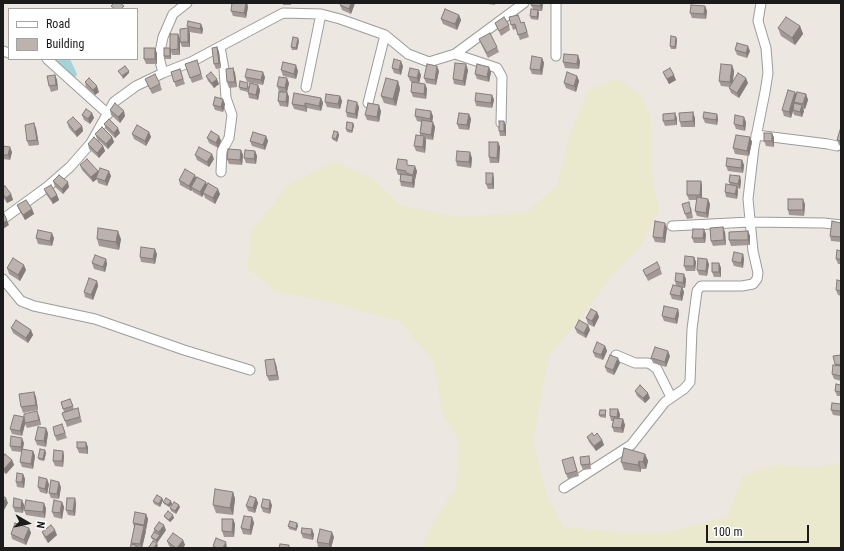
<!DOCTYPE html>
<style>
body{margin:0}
#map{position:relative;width:844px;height:551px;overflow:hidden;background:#ece7e1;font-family:"Roboto Condensed",sans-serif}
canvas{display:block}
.frame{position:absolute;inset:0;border:4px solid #1b1b1b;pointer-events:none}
.legend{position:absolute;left:8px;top:8px;width:130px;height:52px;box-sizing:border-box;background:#fff;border:1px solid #a4a4a4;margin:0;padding:5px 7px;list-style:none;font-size:12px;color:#1b1b1b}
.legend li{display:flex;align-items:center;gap:8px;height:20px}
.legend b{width:20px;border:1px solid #a4a4a4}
.north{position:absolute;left:8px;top:503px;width:40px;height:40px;-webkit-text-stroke:3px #fff;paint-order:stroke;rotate:99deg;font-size:11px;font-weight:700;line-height:16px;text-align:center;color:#1b1b1b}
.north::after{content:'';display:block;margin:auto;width:14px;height:18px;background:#1b1b1b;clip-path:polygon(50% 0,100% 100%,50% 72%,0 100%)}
.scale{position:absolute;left:706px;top:525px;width:103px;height:18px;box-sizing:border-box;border:2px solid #1b1b1b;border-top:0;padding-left:5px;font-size:12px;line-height:14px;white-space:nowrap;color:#1b1b1b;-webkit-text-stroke:3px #fff;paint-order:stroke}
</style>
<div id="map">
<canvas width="844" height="551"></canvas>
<div class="frame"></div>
<ul class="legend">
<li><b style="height:5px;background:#fff"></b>Road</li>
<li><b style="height:11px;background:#bcb2ae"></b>Building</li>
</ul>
<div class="north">N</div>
<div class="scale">100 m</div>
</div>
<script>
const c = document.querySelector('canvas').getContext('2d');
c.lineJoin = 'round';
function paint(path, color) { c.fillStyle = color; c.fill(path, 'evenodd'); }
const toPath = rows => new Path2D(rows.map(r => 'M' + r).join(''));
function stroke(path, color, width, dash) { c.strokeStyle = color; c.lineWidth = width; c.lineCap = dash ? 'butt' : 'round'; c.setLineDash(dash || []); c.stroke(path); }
paint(toPath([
 [617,79,641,94,651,120,652,176,659,209,641,245,615,271,583,315,549,354,533,441,546,495,564,527,630,533,664,533,728,516,743,475,774,465,818,467,841,462,841,548,422,548,428,531,456,487,459,442,442,412,433,360,399,321,331,302,275,291,247,268,252,230,288,185,335,161,373,179,400,205,459,217,527,212,558,184,569,137,588,90]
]), '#eae8cd');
paint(toPath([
 [56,59,70,59,77,74,75,78,65,72]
]), '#a4d3d8');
const minor = toPath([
 [556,3,556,56],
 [220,47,224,69,226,98,232,115,229,138,222,151,221,172],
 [3,51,9,53],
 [455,54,497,68,502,77,501,123],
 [47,59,108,114],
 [163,73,159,57,163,37,173,14,187,3],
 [306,87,321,14],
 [368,103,385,35],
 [756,135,828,144,837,146],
 [3,219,47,187,70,167,91,143,114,102,136,86,163,73,191,62,283,13,321,14,340,19,385,35,408,54,429,62,455,54,524,3],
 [672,226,750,222,824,223,841,225],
 [3,279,21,301,34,306,95,319,184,350,250,370],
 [616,355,635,363,648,363,652,365,657,369,671,397],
 [564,488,631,445,665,402,684,389,690,382,692,329,697,291,701,286,742,286,753,284,757,279,758,273,753,251,748,199,754,147,765,92,768,73,766,48,758,21,761,3]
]);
stroke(minor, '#9c9c9c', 11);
stroke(minor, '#fff', 9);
paint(toPath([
 [232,3,247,3,248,7,246,18,233,16,231,11],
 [283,3,291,3,291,5,283,5],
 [355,3,351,14,342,10,340,5],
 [482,3,495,3,495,5],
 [543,3,542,11,538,11,539,13,538,20,531,19,530,16,533,9,531,5],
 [705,6,707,11,706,19,692,18,690,13],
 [459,15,461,20,457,30,443,24,441,19],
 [509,17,521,23,524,22,529,37,520,40,516,29,513,30],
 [495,23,509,25,510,30,501,36],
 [201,24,203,29,202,34,189,32,190,34,190,47,182,47,180,42,188,28,187,26],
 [800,26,803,34,795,45,781,36,778,28],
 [178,34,180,39,180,55,172,55,171,51,171,59,165,59,164,56],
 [676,37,677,40,676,49,671,49,670,46],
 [479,39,497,47,499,52,488,58,481,44],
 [299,41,297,50,292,50,291,47],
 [217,47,219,52,221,68,216,69,214,64],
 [735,50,750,51,747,58,737,55],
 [157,53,157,64,146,64,144,59],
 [542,58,544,63,542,75,532,74,530,69],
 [197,60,203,79,192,83,185,64],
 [580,61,579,69,565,68,563,62],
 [732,65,734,71,733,82,748,83,739,98,731,93,729,88,730,87,721,86,719,81],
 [403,66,401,75,394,73,392,68],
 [233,68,235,73,237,87,229,88,227,82],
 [180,69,185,84,176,87,171,72],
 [281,70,298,71,296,79,283,76],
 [468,70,465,86,454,84,453,79],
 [439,71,436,85,426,83,424,78],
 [491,72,489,82,477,79,475,74],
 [663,72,676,80,669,84,665,77],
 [55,75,57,80,58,90,51,92,49,86],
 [421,75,419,83,425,84,427,89,426,99,413,97,411,92,412,82,410,81,408,76],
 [206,76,219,84,214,88,208,81],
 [577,76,579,81,576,92,566,88,564,83],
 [245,77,265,77,263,85,247,82],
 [145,79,160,84,162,90,152,94],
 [398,81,400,89,396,106,384,103,381,96],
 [85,82,99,92,95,95,86,87],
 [289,83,287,92,289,97,288,107,280,106,278,101,279,91,277,86],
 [258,85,260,90,258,100,249,98,248,93,248,92,240,90,239,87],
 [795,92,796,94,806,94,808,100,805,109,803,109,804,111,802,117,794,115,793,111,791,118,784,116,782,110],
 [492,95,494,100,492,108,476,106,475,101],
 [340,96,342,101,340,109,327,107,325,102],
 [321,98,323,103,321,111,307,108,307,112,294,109,292,104],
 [225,104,223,112,215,110,213,105],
 [359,107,357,119,347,117,346,112],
 [110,110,125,116,120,123,111,115],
 [381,111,379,122,367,120,365,115],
 [92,113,94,118,90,124,84,120,82,115],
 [469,114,471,119,469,130,459,129,457,124],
 [717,114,718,119,717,125,705,123,703,118],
 [415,116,433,116,432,122,435,127,433,140,426,139,426,141,425,153,416,151,414,146,420,135,420,133,421,122,417,121],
 [677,118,677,125,665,126,663,121],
 [695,118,695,127,681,127,680,122],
 [67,122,82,126,83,131,77,137,69,128],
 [746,122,745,131,736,129,734,124],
 [353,123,354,126,352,133,347,132,346,129],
 [104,124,120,133,115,138,106,129],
 [506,126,506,136,500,136,499,131],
 [36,128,39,145,29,146,27,141],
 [841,131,841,146,839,145,837,140],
 [149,132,151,137,146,146,134,139,132,134],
 [338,132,339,135,337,142,333,140,332,138],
 [772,133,774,138,774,147,766,146,764,141],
 [95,134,112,137,114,142,108,149,97,139],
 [219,136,221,141,218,148,209,143,207,138],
 [266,136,268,141,265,150,252,146,250,141],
 [750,137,752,142,749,156,735,154,733,148],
 [498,142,500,147,499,163,490,163,489,157],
 [88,144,103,146,105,151,99,158,89,149],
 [3,146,12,152,10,160,3,159],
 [241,150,243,155,242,165,229,164,227,159],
 [255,151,257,156,256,164,246,163,244,158],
 [195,155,214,159,209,167,197,160],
 [472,158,471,168,457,166,456,161],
 [742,160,744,165,743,173,728,171,726,166],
 [80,165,98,173,111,176,107,186,98,183,97,179,93,182,82,170],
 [409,165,417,171,415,180,414,180,415,181,414,188,401,186,400,181,400,175,398,175,396,169],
 [740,176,741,181,740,189,737,188,738,191,737,199,726,197,725,192,730,185,729,182],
 [196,177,207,185,220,194,215,204,205,198,204,194,202,197,193,192,192,190,191,191,180,185,179,180],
 [494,178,494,189,488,189,486,184],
 [53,181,69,187,63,194,55,187],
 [701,181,702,186,702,198,710,204,708,218,697,216,695,211,697,200,689,200,687,195],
 [3,187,11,194,13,200,7,203,3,197],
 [44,189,57,195,59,200,53,204,46,194],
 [805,204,804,216,789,215,788,210],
 [17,205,32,209,34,214,25,220,19,210],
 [691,207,693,218,687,219,685,214],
 [841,223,841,242,831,241,830,236],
 [667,228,665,243,655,242,653,237],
 [748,231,750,236,750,245,731,246,729,240],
 [725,232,726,245,713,246,711,241],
 [706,234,705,243,694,243,692,238],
 [36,238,54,238,52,246,38,244],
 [97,239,121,239,119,250,99,246],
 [841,251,841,264,838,264,836,259],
 [157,254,155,264,141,262,140,257],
 [743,254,744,259,743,268,734,266,732,261],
 [694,257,696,262,695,271,686,271,684,266],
 [106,259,107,264,105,272,94,269,92,263],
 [719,263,721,268,721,277,714,277,712,272],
 [709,264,707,276,699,275,697,270],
 [7,268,26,270,20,281,9,274],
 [660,268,662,274,648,281,643,270],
 [686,279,685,288,682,288,684,292,682,301,672,299,670,294,676,286,675,281],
 [97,281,98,286,93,300,85,297,84,292],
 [841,281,841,296,838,295,836,290],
 [678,309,679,314,677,324,664,321,662,316],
 [597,312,599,317,594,327,588,324,586,318],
 [588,325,590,330,586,338,577,333,575,328],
 [11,328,31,330,33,335,28,343,13,333],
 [605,346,607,351,603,360,595,357,593,352],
 [841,355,841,381,834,379,832,374,835,365,833,356],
 [670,356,666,367,653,363,651,358],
 [620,363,614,375,607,372,605,367],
 [276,364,279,380,269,381,267,376],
 [841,385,841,396,837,396,835,391],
 [635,391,650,398,645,403,637,396],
 [34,392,36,397,38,410,23,413,21,407],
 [70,399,74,409,78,408,82,422,67,427,65,421,64,412,61,402],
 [841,404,841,416,833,415,831,410],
 [606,410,606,418,600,417,599,415],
 [620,414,619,419,623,419,625,425,623,433,614,432,612,427,613,421,611,421,610,416],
 [39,416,41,425,27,428,25,424,22,436,12,434,10,429,24,417],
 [62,424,67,438,57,441,55,436],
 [48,433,46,447,37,445,35,440],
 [594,436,602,440,604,445,596,451,589,442,587,437],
 [24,443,23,449,33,451,35,456,33,469,22,467,20,462,22,452,12,451,10,446],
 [88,447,88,454,79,453,77,448],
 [45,450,46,453,44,461,39,460,38,458],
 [63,451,64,456,63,467,55,466,53,461],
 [645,454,648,461,646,469,641,469,641,472,624,470,621,462],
 [3,457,12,460,14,465,6,474,3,472],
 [573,457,579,476,568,479,566,474],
 [590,461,591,469,583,470,581,465],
 [23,474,25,479,24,488,17,487,16,482],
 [49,484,47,494,40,492,38,487],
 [61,487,59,499,51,498,49,493],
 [233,492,235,499,233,515,216,513,213,505],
 [75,498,76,504,75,516,68,515,66,510],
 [162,498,163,500,160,507,154,504,153,501],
 [256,498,258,503,255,513,248,511,246,506],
 [22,500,24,505,23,513,15,512,13,507],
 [171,501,172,504,169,507,164,504,163,502],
 [62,502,64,507,62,519,54,517,52,512],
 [272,505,270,514,263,512,261,507],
 [180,507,176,514,171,511,170,508],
 [46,508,45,518,26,515,24,510],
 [146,514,148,519,146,530,145,530,146,531,142,548,130,548,132,544,131,543,134,527,133,523],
 [164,516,174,518,170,522,165,518],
 [252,517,254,523,251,535,243,534,241,528],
 [233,519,235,524,234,537,224,537,222,531],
 [297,523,298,526,296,531,289,529,288,526],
 [29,528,31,533,26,545,12,539,11,534],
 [154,529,166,530,157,543,152,539,151,537,154,532],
 [42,532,57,535,48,543,44,537],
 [301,533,314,534,313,540,303,538],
 [334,537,331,548,324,548,318,547,317,542],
 [183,540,185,545,183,548,171,548,169,546,167,541]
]), '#a29996');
paint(toPath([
 [246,3,247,3,248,7,246,18,244,13],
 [351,3,355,3,351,14,349,9],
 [541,3,543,3,542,11,540,6],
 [705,6,707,11,706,19,704,14],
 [538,10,539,13,538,20,537,17],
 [459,15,461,20,457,30,455,24],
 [201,24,203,29,202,34,200,29],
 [800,26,803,34,795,45,792,38],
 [188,28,190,34,190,47,188,42],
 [178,34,180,39,180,55,178,49],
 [676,37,677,40,676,49,675,47],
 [298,38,299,41,297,50,296,48],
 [748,46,750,51,747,58,746,53],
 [217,47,219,52,221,68,219,63],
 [155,48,157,53,157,64,155,59],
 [170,48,171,51,171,59,170,56],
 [578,55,580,61,579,69,577,64],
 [542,58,544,63,542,75,540,70],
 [401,61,403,66,401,75,399,70],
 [466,64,468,70,465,86,463,81],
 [296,65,298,71,296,79,294,74],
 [732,65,734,71,732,87,730,82],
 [437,66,439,71,436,85,435,80],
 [489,67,491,72,489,82,487,77],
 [233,68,235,73,237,87,235,82],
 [419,70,421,75,419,84,417,78],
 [129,71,129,73,123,79,122,76],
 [263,72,265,77,263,85,261,80],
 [55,75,57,80,58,90,56,85],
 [674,75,676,80,669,84,667,79],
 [577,76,579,81,576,92,574,86],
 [287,78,289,83,287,92,289,97,288,107,286,102,287,93,285,88],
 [746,78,748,83,739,98,737,93],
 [217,79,219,84,214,88,212,83],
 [398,81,400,89,396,106,393,99],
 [425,84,427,89,426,99,424,94],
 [258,85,260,90,258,100,256,95],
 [97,86,99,92,95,95,93,90],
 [795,92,797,97,794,102,795,104,793,110,793,111,791,118,789,112],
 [806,94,808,100,805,109,803,104],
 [492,95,494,100,492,108,491,103],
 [340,96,342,101,340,109,338,104],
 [321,98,323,103,321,111,319,106],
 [223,99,225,104,223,112,221,107],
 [357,102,359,107,357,119,355,114],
 [305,103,307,108,307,112,305,106],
 [379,105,381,111,379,122,377,117],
 [802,105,804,111,802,117,800,112],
 [124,111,125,116,120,123,118,117],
 [431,111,433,116,432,124,430,119],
 [693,112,695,118,695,127,693,121],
 [92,113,94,118,90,124,88,119],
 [675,113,677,118,677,125,675,120],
 [469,114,471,119,469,130,467,125],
 [717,114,718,119,717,125,716,120],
 [744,117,746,122,745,131,743,126],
 [504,121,506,126,506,136,504,131],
 [433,122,435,127,433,140,431,135],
 [34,123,36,128,39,145,37,140],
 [353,123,354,126,352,133,352,131],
 [82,126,83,131,77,137,75,132],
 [118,128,120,133,115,138,114,133],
 [149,132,151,137,146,146,145,141],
 [338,132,339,135,337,142,336,139],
 [772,133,774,138,774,147,772,141],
 [219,136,221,141,218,148,216,143],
 [266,136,268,141,265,150,263,145],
 [424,136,426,141,425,153,423,147],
 [112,137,114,142,108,149,106,144],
 [750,137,752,142,749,156,747,151],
 [498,142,500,147,499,163,497,158],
 [103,146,105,151,99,158,97,153],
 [10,147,12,152,10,160,8,155],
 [241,150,243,155,242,165,240,160],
 [255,151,257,156,256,164,254,159],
 [470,152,472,158,471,168,469,162],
 [212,154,214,159,209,167,207,162],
 [742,160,744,165,743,173,741,168],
 [415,166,417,171,415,180,413,175],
 [98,171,100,176,96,178,97,179,93,182,91,177],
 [109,171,111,176,107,186,105,181],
 [493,173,494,178,494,189,492,184],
 [195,175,197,180,191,187,192,190,191,191,189,186],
 [413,176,415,181,414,188,412,183],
 [740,176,741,181,740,189,738,184],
 [701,181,702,186,702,201,700,195],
 [68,182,69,187,63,194,62,189],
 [206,182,208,187,203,193,204,194,202,197,200,192],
 [737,186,738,191,737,199,735,194],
 [218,189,220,194,215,204,213,198],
 [11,194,13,200,7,203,6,198],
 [57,195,59,200,53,204,51,199],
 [708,199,710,204,708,218,706,213],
 [803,199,805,204,804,216,803,210],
 [32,209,34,214,25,220,23,215],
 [7,220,9,225,3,229,3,223],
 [665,223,667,228,665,243,663,238],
 [723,227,725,232,726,245,724,240],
 [704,229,706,234,705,243,703,238],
 [118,231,121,239,119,250,116,242],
 [748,231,750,236,750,245,748,240],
 [52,233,54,238,52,246,50,241],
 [155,249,157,254,155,264,153,259],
 [743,254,744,259,743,268,741,263],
 [694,257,696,262,695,271,694,266],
 [106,259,107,264,105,272,103,267],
 [707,259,709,264,707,276,706,271],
 [719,263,721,268,721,277,719,272],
 [24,265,26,270,20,281,18,275],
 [684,274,686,279,685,288,683,283],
 [97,281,98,286,93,300,91,295],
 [682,287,684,292,682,301,680,296],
 [678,309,679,314,677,324,675,319],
 [597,312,599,317,594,327,592,321],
 [588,325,590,330,586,338,584,333],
 [31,330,33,335,28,343,26,338],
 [605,346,607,351,603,360,601,355],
 [668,351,670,356,666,367,665,362],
 [618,358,620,363,614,375,613,370],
 [274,359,276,364,279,380,277,375],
 [34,392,36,397,38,410,36,405],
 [648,393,650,398,645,403,643,398],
 [618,409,620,414,619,422,617,417],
 [37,411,39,416,41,425,39,420],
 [24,417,25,424,22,436,20,431],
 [623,419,625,425,623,433,621,428],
 [46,428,48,433,46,447,44,441],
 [22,438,24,443,22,452,21,447],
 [602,440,604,445,596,451,594,446],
 [86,442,88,447,88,454,86,448],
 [45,450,46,453,44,461,43,459],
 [33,451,35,456,33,469,31,464],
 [63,451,64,456,63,467,62,461],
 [645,454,648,461,646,469,643,462],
 [12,460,14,465,6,474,4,469],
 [639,461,641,469,641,472,638,465],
 [23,474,25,479,24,488,22,482],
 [47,479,49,484,47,494,45,489],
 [59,482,61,487,59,499,57,494],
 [233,492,235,499,233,515,230,508],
 [6,498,8,503,4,510,3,503],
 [75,498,76,504,75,516,73,511],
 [162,498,163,500,160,507,159,504],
 [256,498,258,503,255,513,253,508],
 [22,500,24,505,23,513,21,508],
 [270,500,272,505,270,514,269,509],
 [171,501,172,504,169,507,168,505],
 [62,502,64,507,62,519,60,513],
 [44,503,46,508,45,518,43,512],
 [179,505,180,507,176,514,175,511],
 [146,514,148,519,146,530,144,525],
 [173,515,174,518,170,522,169,520],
 [252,517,254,523,251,535,250,530],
 [233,519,235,524,234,537,232,532],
 [297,523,298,526,296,531,296,529],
 [164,525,166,530,157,543,156,540,160,535,159,532],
 [144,526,146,531,142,548,140,544],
 [29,528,31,533,26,545,24,540],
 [312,529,314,534,313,540,311,535],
 [55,530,57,535,48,543,46,537],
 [332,532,334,537,331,548,330,548,329,544],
 [183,540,185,545,183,548,177,548],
 [226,542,227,548,223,548],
 [157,543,158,546,156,548,154,548]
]), '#847d7a');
const building = toPath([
 [114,3,120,3,124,6,121,9,115,9,111,6,114,3],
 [232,3,246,3,244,13,231,11,232,3],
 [341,3,351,3,349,9,340,5,341,3],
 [531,3,541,3,540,6,531,5,531,3],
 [691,5,705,6,704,14,690,13,691,5],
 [445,9,459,15,455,24,441,19,445,9],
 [531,9,538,10,537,17,530,16,531,9],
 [518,15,521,23,524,22,527,32,518,35,515,24,511,25,509,17,518,15],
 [504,17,509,25,499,31,495,23,504,17],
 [786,17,800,26,792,38,778,28,786,17],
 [188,21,201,24,200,29,187,26,188,21],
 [188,28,188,42,180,42,180,29,188,28],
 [490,33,497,47,487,53,479,39,490,33],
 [170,34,178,34,178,49,170,50,170,34],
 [671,36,676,37,675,47,670,46,671,36],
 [293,37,298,38,296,48,291,47,293,37],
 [737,43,748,46,746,53,735,50,737,43],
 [217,47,219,63,214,64,212,48,217,47],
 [144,48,155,48,155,59,144,59,144,48],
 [164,48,170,48,170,56,164,56,164,48],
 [564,54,578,55,577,64,563,62,564,54],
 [532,56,542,58,540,70,530,69,532,56],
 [394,59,401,61,399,70,392,68,394,59],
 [197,60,201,74,190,78,185,64,197,60],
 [283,62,296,65,294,74,281,70,283,62],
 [455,63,466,64,463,81,453,79,455,63],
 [427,64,437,66,435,80,424,78,427,64],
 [477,64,489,67,487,77,475,74,477,64],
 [721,64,732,65,730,82,719,81,721,64],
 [125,66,129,71,122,76,118,71,125,66],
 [233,68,235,82,227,82,226,69,233,68],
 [410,68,419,70,417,78,408,76,410,68],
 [670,68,674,75,667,79,663,72,670,68],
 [180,69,183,79,174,82,171,72,180,69],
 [247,69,263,72,261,80,245,77,247,69],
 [211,72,217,79,212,83,206,76,211,72],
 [567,72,577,76,574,86,564,83,567,72],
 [738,73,746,78,737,93,729,88,738,73],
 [155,74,160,84,150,89,145,79,155,74],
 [55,75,56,85,49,86,47,76,55,75],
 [279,77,287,78,285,88,277,86,279,77],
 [89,78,97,86,93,90,85,82,89,78],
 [386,78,398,81,393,99,381,96,386,78],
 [240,81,248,83,247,89,239,87,240,81],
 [412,82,425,84,424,94,411,92,412,82],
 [250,83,258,85,256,95,248,93,250,83],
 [788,90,795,92,789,112,782,110,788,90],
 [279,92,287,92,286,102,278,101,279,92],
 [797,92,806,94,803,104,794,102,797,92],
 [294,93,321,98,319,106,305,103,305,106,292,104,294,93],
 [476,93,492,95,491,103,475,101,476,93],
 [326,94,340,96,338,104,325,102,326,94],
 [215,97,223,99,221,107,213,105,215,97],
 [348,100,357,102,355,114,346,112,348,100],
 [115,103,124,111,118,117,110,110,115,103],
 [368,103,379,105,377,117,365,115,368,103],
 [794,103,802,105,800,112,793,110,794,103],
 [86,109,92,113,88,119,82,115,86,109],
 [416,109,431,111,430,119,415,116,416,109],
 [693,112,693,121,680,122,679,113,693,112],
 [704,112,717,114,716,120,703,118,704,112],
 [459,113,469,114,467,125,457,124,459,113],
 [675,113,675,120,663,121,663,114,675,113],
 [735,115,744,117,743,126,734,124,735,115],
 [73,117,82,126,75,132,67,122,73,117],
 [109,119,118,128,114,133,104,124,109,119],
 [422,120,433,122,431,135,420,133,422,120],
 [499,121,504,121,504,131,499,131,499,121],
 [347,122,353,123,352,131,346,129,347,122],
 [34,123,37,140,27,141,25,125,34,123],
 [137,125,149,132,145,141,132,134,137,125],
 [102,127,112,137,106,144,95,134,102,127],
 [840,130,841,131,841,141,837,140,840,130],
 [211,131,219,136,216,143,207,138,211,131],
 [334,131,338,132,336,139,332,138,334,131],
 [253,132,266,136,263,145,250,141,253,132],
 [764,133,772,133,772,141,764,141,764,133],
 [416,135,424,136,423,147,414,146,416,135],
 [736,135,750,137,747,151,733,148,736,135],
 [94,137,103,146,97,153,88,144,94,137],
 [489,142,498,142,497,158,489,157,489,142],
 [3,146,10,147,8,155,3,155,3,146],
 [199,147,212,154,207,162,195,155,199,147],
 [228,149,241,150,240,160,227,159,228,149],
 [245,150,255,151,254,159,244,158,245,150],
 [457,151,470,152,469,162,456,161,457,151],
 [727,158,742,160,741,168,726,166,727,158],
 [87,159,98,171,91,177,80,165,87,159],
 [398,159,407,160,407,165,415,166,413,175,406,173,406,171,396,169,398,159],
 [100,168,109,171,105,181,96,178,100,168],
 [185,169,195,175,189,186,179,180,185,169],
 [486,173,493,173,492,184,486,184,486,173],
 [401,174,413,176,412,183,400,181,401,174],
 [59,175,68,182,62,189,53,181,59,175],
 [730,175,740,176,738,184,729,182,730,175],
 [197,177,206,182,200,192,191,187,197,177],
 [687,181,701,181,700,195,687,195,687,181],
 [208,183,218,189,213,198,203,193,208,183],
 [726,184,737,186,735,194,725,192,726,184],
 [51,185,57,195,51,199,44,189,51,185],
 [5,186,11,194,6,198,3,194,3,187,5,186],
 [697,197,708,199,706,213,695,211,697,197],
 [788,199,803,199,803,210,788,210,788,199],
 [26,200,32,209,23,215,17,205,26,200],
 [689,202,691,212,685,214,682,204,689,202],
 [4,214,7,220,3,223,3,215,4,214],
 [655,221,665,223,663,238,653,237,655,221],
 [832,221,841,223,841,237,830,236,832,221],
 [723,227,724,240,711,241,710,228,723,227],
 [98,228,118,231,116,242,97,239,98,228],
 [693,229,704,229,703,238,692,238,693,229],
 [38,230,52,233,50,241,36,238,38,230],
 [748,231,748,240,729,240,729,232,748,231],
 [141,247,155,249,153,259,140,257,141,247],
 [837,250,841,251,841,259,836,259,837,250],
 [734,252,743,254,741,263,732,261,734,252],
 [95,255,106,259,103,267,92,263,95,255],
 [685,256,694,257,694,266,684,266,685,256],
 [13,258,24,265,18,275,7,268,13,258],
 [698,258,707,259,706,271,697,270,698,258],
 [657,262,660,268,646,276,643,270,657,262],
 [712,263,719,263,719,272,712,272,712,263],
 [676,273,684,274,683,283,675,281,676,273],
 [89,278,97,281,91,295,84,292,89,278],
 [837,280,841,281,841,291,836,290,837,280],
 [673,285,682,287,680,296,670,294,673,285],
 [664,306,678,309,675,319,662,316,664,306],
 [591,309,597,312,592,321,586,318,591,309],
 [16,320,31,330,26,338,11,328,16,320],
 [579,320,588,325,584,333,575,328,579,320],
 [597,342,605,346,601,355,593,352,597,342],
 [655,347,668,351,665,362,651,358,655,347],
 [610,355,618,358,613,370,605,367,610,355],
 [841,355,841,365,835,364,833,356,841,355],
 [274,359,277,375,267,376,265,360,274,359],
 [833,365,841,366,841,376,832,374,833,365],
 [836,384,841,385,841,392,835,391,836,384],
 [640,385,648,393,643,398,635,391,640,385],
 [34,392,36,405,21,407,19,394,34,392],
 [70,399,73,406,63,409,61,402,70,399],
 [832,403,841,404,841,411,831,410,832,403],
 [78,408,80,417,65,421,62,413,78,408],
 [610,409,618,409,617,417,610,416,610,409],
 [600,410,606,410,605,415,599,415,600,410],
 [37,411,39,420,25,423,24,417,20,431,10,429,14,415,24,417,24,414,37,411],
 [614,418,623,419,621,428,612,427,614,418],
 [62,424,65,433,55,436,53,427,62,424],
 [38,427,46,428,44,441,35,440,38,427],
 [592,433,594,436,597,433,602,440,594,446,587,437,592,433],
 [11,436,22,438,21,447,10,446,11,436],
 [77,442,86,442,86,448,77,448,77,442],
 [624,448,645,454,643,462,639,461,638,465,621,462,624,448],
 [22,449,33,451,31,464,20,462,22,449],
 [40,449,45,450,43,459,38,458,40,449],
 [54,450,63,451,62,461,53,461,54,450],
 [5,454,12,460,4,469,3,468,3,457,5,454],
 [589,456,590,464,581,465,580,457,589,456],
 [573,457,577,471,566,474,562,460,573,457],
 [17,473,23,474,22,482,16,482,17,473],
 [39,477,47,479,45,489,38,487,39,477],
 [51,480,59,482,57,494,49,493,51,480],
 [215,489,233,492,230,508,213,505,215,489],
 [157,495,162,498,159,504,153,501,157,495],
 [3,496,6,498,3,503,3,496],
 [250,496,256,498,253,508,246,506,250,496],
 [14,498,22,500,21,508,13,507,14,498],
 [67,498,75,498,73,511,66,510,67,498],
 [166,498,171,501,168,505,163,502,166,498],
 [263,499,270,500,269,509,261,507,263,499],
 [26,500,44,503,43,512,24,510,26,500],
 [54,500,62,502,60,513,52,512,54,500],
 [174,502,179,505,175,511,170,508,174,502],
 [168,511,173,515,169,520,164,516,168,511],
 [135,512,146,514,144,525,133,523,135,512],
 [244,516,252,517,250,530,241,528,244,516],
 [222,519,233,519,232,532,222,531,222,519],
 [290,521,297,523,296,529,288,526,290,521],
 [159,522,164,525,159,532,154,529,159,522],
 [15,523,29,528,24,540,11,534,15,523],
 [135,524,144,526,140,544,131,543,135,524],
 [51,525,55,530,46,537,42,532,51,525],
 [302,528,312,529,311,535,301,533,302,528],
 [320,529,332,532,329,544,317,542,320,529],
 [154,532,160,535,156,540,151,537,154,532],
 [173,533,183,540,177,548,176,548,167,541,173,533],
 [216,538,226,542,223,548,217,548,213,546,216,538],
 [153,541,157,543,154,548,148,548,153,541],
 [131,544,136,545,136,548,130,548,131,544],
 [280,544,289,545,289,548,279,548,280,544]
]);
paint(building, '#bcb2ae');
stroke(building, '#847d7a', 1);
</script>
